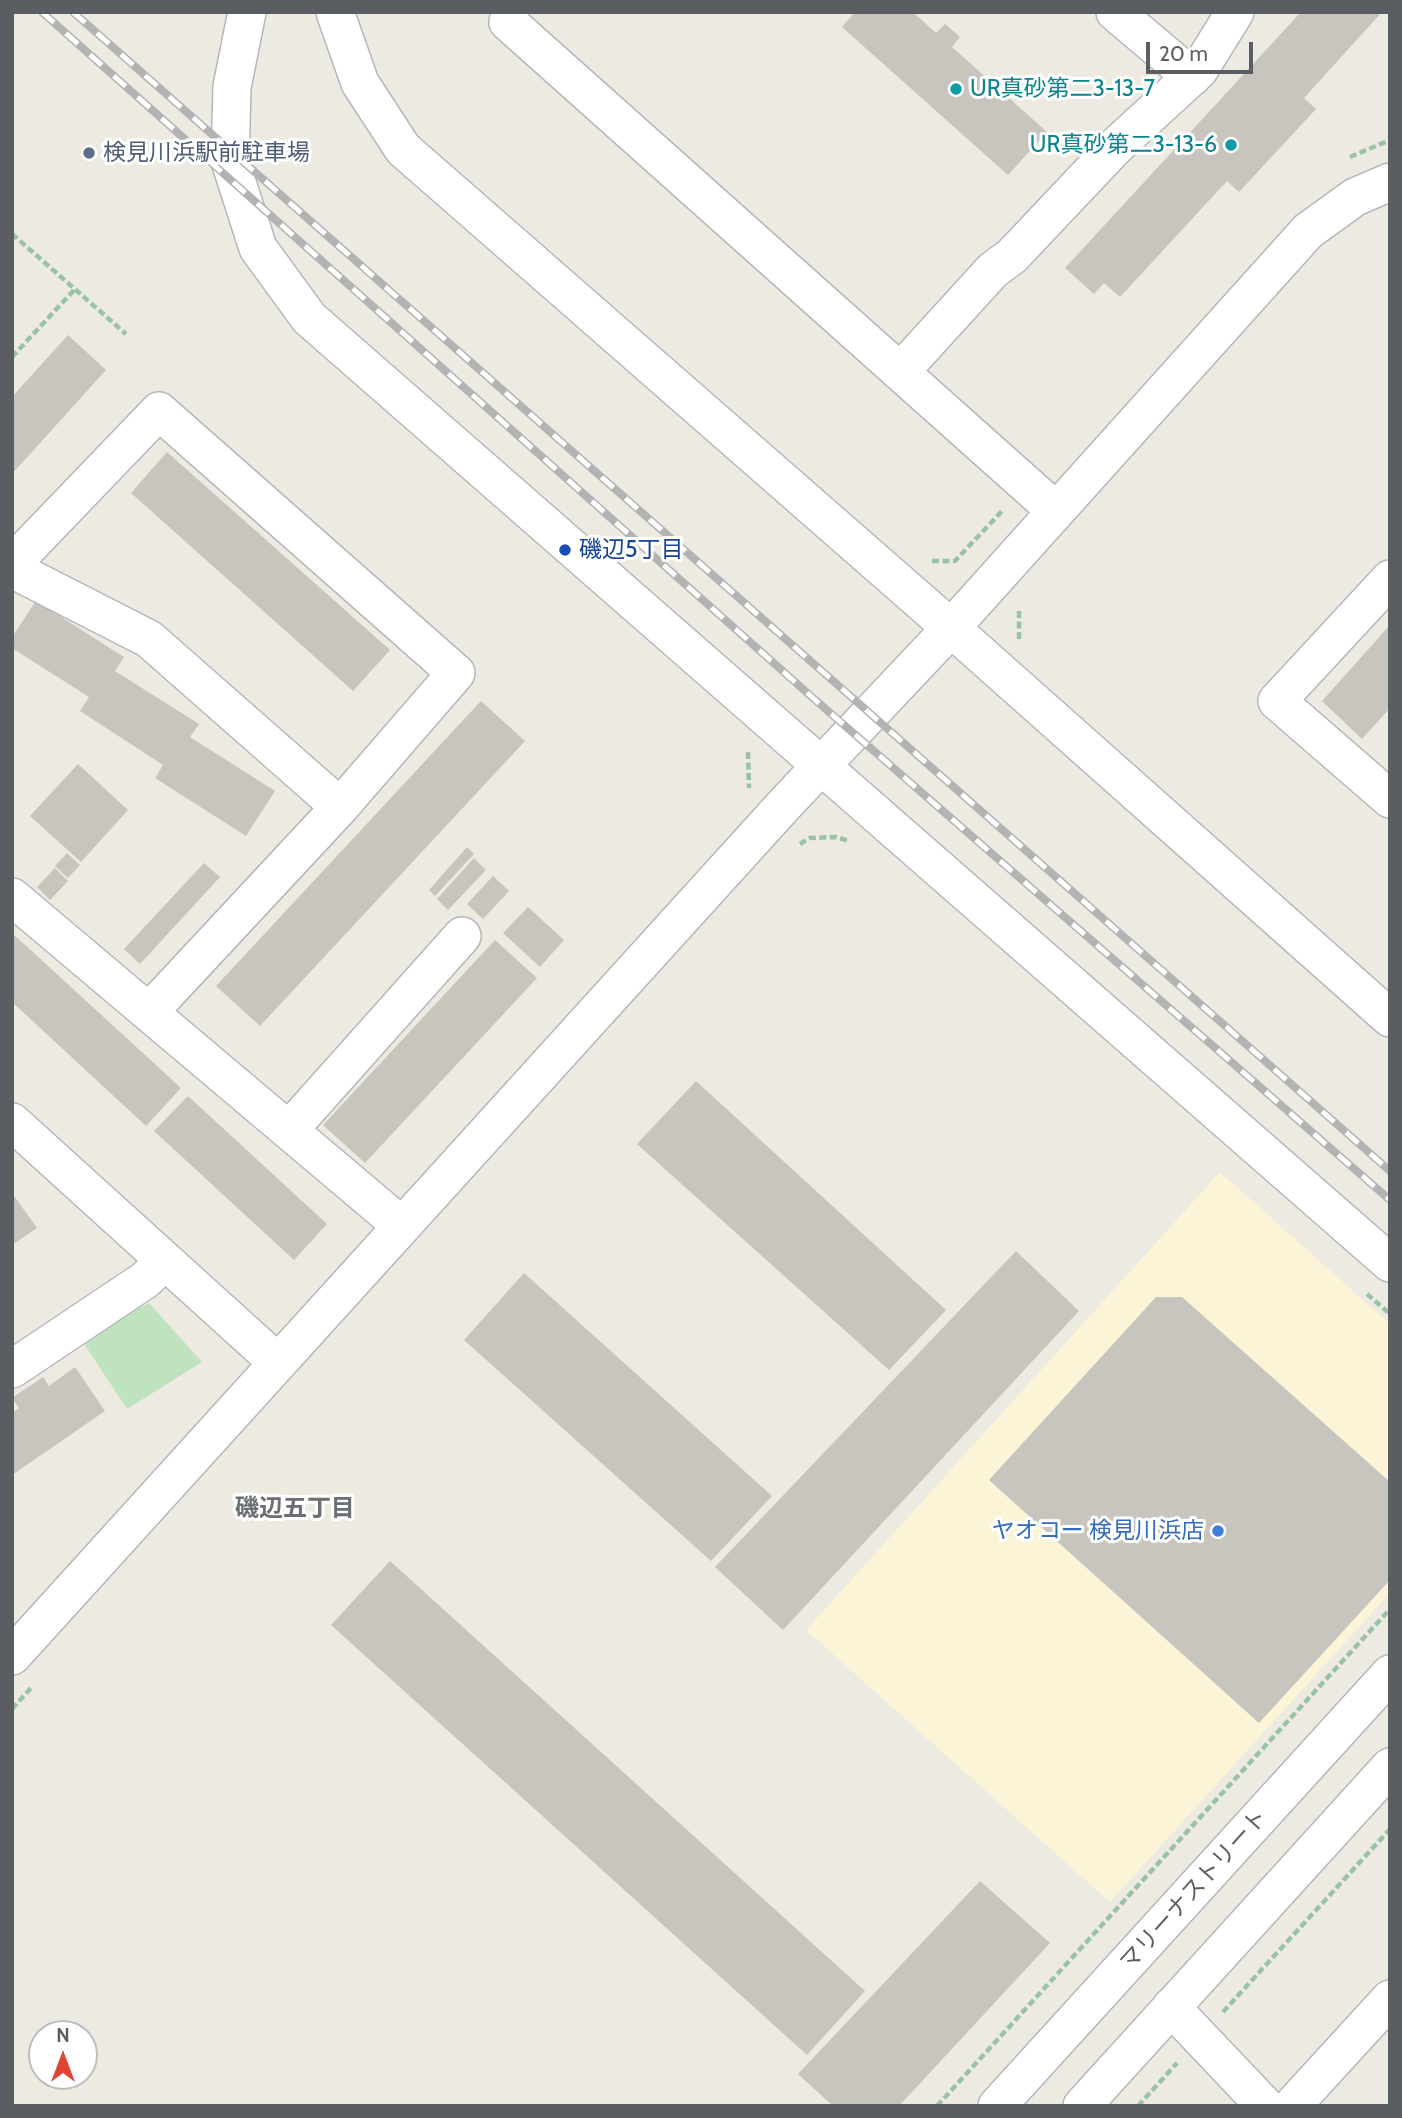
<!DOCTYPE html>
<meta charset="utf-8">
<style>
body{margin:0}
#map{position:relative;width:1402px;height:2118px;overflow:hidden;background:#eceae1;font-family:Cabin,sans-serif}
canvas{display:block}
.frame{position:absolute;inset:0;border:14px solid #5a5d61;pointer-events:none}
.north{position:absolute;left:28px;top:2020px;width:70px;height:70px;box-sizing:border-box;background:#fff;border:2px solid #bdbec0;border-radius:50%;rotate:0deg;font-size:19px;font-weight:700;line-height:28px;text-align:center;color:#5a5d61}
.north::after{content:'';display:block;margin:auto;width:24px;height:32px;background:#df4434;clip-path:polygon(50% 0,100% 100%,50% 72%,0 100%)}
.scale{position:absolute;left:1146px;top:42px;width:107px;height:32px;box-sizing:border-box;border:4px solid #5a5d61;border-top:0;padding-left:9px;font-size:21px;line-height:24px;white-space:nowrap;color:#5a5d61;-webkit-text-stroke:5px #fff;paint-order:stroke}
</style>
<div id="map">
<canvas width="1402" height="2118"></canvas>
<div class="frame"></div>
<div class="north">N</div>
<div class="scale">20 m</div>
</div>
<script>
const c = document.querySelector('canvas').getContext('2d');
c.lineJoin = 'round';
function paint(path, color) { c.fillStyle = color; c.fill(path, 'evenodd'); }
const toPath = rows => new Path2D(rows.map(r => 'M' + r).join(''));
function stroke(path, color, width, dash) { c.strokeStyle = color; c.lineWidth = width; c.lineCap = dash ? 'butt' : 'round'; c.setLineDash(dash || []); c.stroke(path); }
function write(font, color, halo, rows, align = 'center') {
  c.font = font + ' Cabin,"Noto Sans JP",sans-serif'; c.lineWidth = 6; c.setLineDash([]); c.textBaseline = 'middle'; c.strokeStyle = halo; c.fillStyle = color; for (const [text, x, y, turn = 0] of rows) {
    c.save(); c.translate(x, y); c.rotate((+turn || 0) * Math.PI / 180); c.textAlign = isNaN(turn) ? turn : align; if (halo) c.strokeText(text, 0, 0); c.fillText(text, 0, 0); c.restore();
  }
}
paint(toPath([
 [1220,1172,1390,1324,1390,1593,1110,1902,806,1630]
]), '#fcf4d7');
paint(toPath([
 [149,1303,202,1362,127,1409,81,1339]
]), '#bfe3bf');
paint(toPath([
 [855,12,913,12,936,33,945,24,960,37,952,47,1047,132,1008,175,842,27],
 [1301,12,1382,12,1304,98,1316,109,1239,192,1227,181,1120,297,1104,283,1094,294,1065,268],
 [68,335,106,370,12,474,12,397],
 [167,452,390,650,353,691,131,493],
 [36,601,124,657,115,671,199,724,190,737,275,791,246,836,155,778,163,765,80,711,89,697,12,648,12,637],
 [1390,625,1390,708,1362,739,1322,701],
 [481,701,525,741,260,1026,216,986],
 [78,764,128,810,81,862,30,816],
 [467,847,474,854,435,896,429,890],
 [67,853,80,865,68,878,55,866],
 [474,858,486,870,448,910,437,899],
 [204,863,220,877,140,964,124,949],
 [55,868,68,881,50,900,37,887],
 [493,876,509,891,483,919,467,904],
 [528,907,564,940,540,967,503,933],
 [12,933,181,1088,146,1126,12,1002],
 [495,940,537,978,365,1163,323,1125],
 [696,1081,946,1310,889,1370,637,1144],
 [188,1096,327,1224,294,1260,154,1131],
 [12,1193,37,1228,12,1245],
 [1016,1251,1079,1311,783,1630,715,1567],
 [524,1273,772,1496,711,1561,464,1340],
 [1156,1297,1182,1297,1390,1482,1390,1580,1259,1723,989,1480],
 [75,1367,105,1411,12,1475,12,1413,19,1408,12,1398,43,1377,49,1386],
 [390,1561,865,1991,807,2055,331,1625],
 [980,1881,1050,1943,899,2106,833,2106,798,2074]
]), '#c8c4be');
const minor = toPath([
 [247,12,232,87,230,161,258,248,309,318,1390,1263],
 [335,12,360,83,403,149,951,628,1390,1018],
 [510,12,508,22,1056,511],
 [1115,12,1192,77],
 [900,372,993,270,1012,256,1116,146,1199,70,1235,12],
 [12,564,159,411,456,673,340,807,149,1012],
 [12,569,149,639,340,807],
 [1390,579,1277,701,1390,799],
 [12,897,402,1226],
 [12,1122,278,1363],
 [289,1130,462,936],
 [12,1369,145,1280,165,1261],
 [12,1656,785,804,951,628,1308,231,1355,197,1390,182],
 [1171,2007,1265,2106],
 [997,2106,1390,1674],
 [1082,2106,1390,1767],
 [1292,2106,1390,1999]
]);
stroke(minor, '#b4b7bb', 40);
stroke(toPath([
 [1350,157,1390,140],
 [12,234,126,334],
 [12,357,75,289],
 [932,561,955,561,1003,510],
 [1019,639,1019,609],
 [748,752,749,788],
 [800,844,810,838,836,837,849,841],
 [1367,1294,1390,1314],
 [12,1709,31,1688],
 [1223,2012,1390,1829],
 [937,2106,1390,1609],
 [1138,2106,1177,2063]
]), '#99c3a5', 4.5, [7, 3.5]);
stroke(minor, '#fff', 37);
const rail = toPath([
 [42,12,813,698,1390,1200],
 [73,12,1390,1171]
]);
stroke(rail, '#b2b3b3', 8);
stroke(rail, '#fff', 5, [16]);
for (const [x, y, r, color] of [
 [956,89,7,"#0f9aa8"],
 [1231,145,7,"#0f9aa8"],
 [89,153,7,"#5c6f8a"],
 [565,550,7,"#1a4fb4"],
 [1218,1531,7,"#3f7fe0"]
]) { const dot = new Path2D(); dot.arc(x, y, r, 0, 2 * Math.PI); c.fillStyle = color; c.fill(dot); stroke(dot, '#fff', 2.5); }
write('23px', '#0d838f', '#fff', [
 ["UR真砂第二3-13-7",970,89],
 ["UR真砂第二3-13-6",1217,145,"right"]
], 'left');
write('23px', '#4e5e75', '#fff', [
 ["検見川浜駅前駐車場",103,153]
], 'left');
write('23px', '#164399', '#fff', [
 ["磯辺5丁目",579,550]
], 'left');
write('23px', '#366cbe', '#fff', [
 ["ヤオコー 検見川浜店",1204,1531]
], 'right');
write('23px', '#5a5d61', '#fff', [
 ["マリーナストリート",1194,1890,-48]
]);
write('bold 24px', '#6b6f73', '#fff', [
 ["磯辺五丁目",295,1509]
]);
</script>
